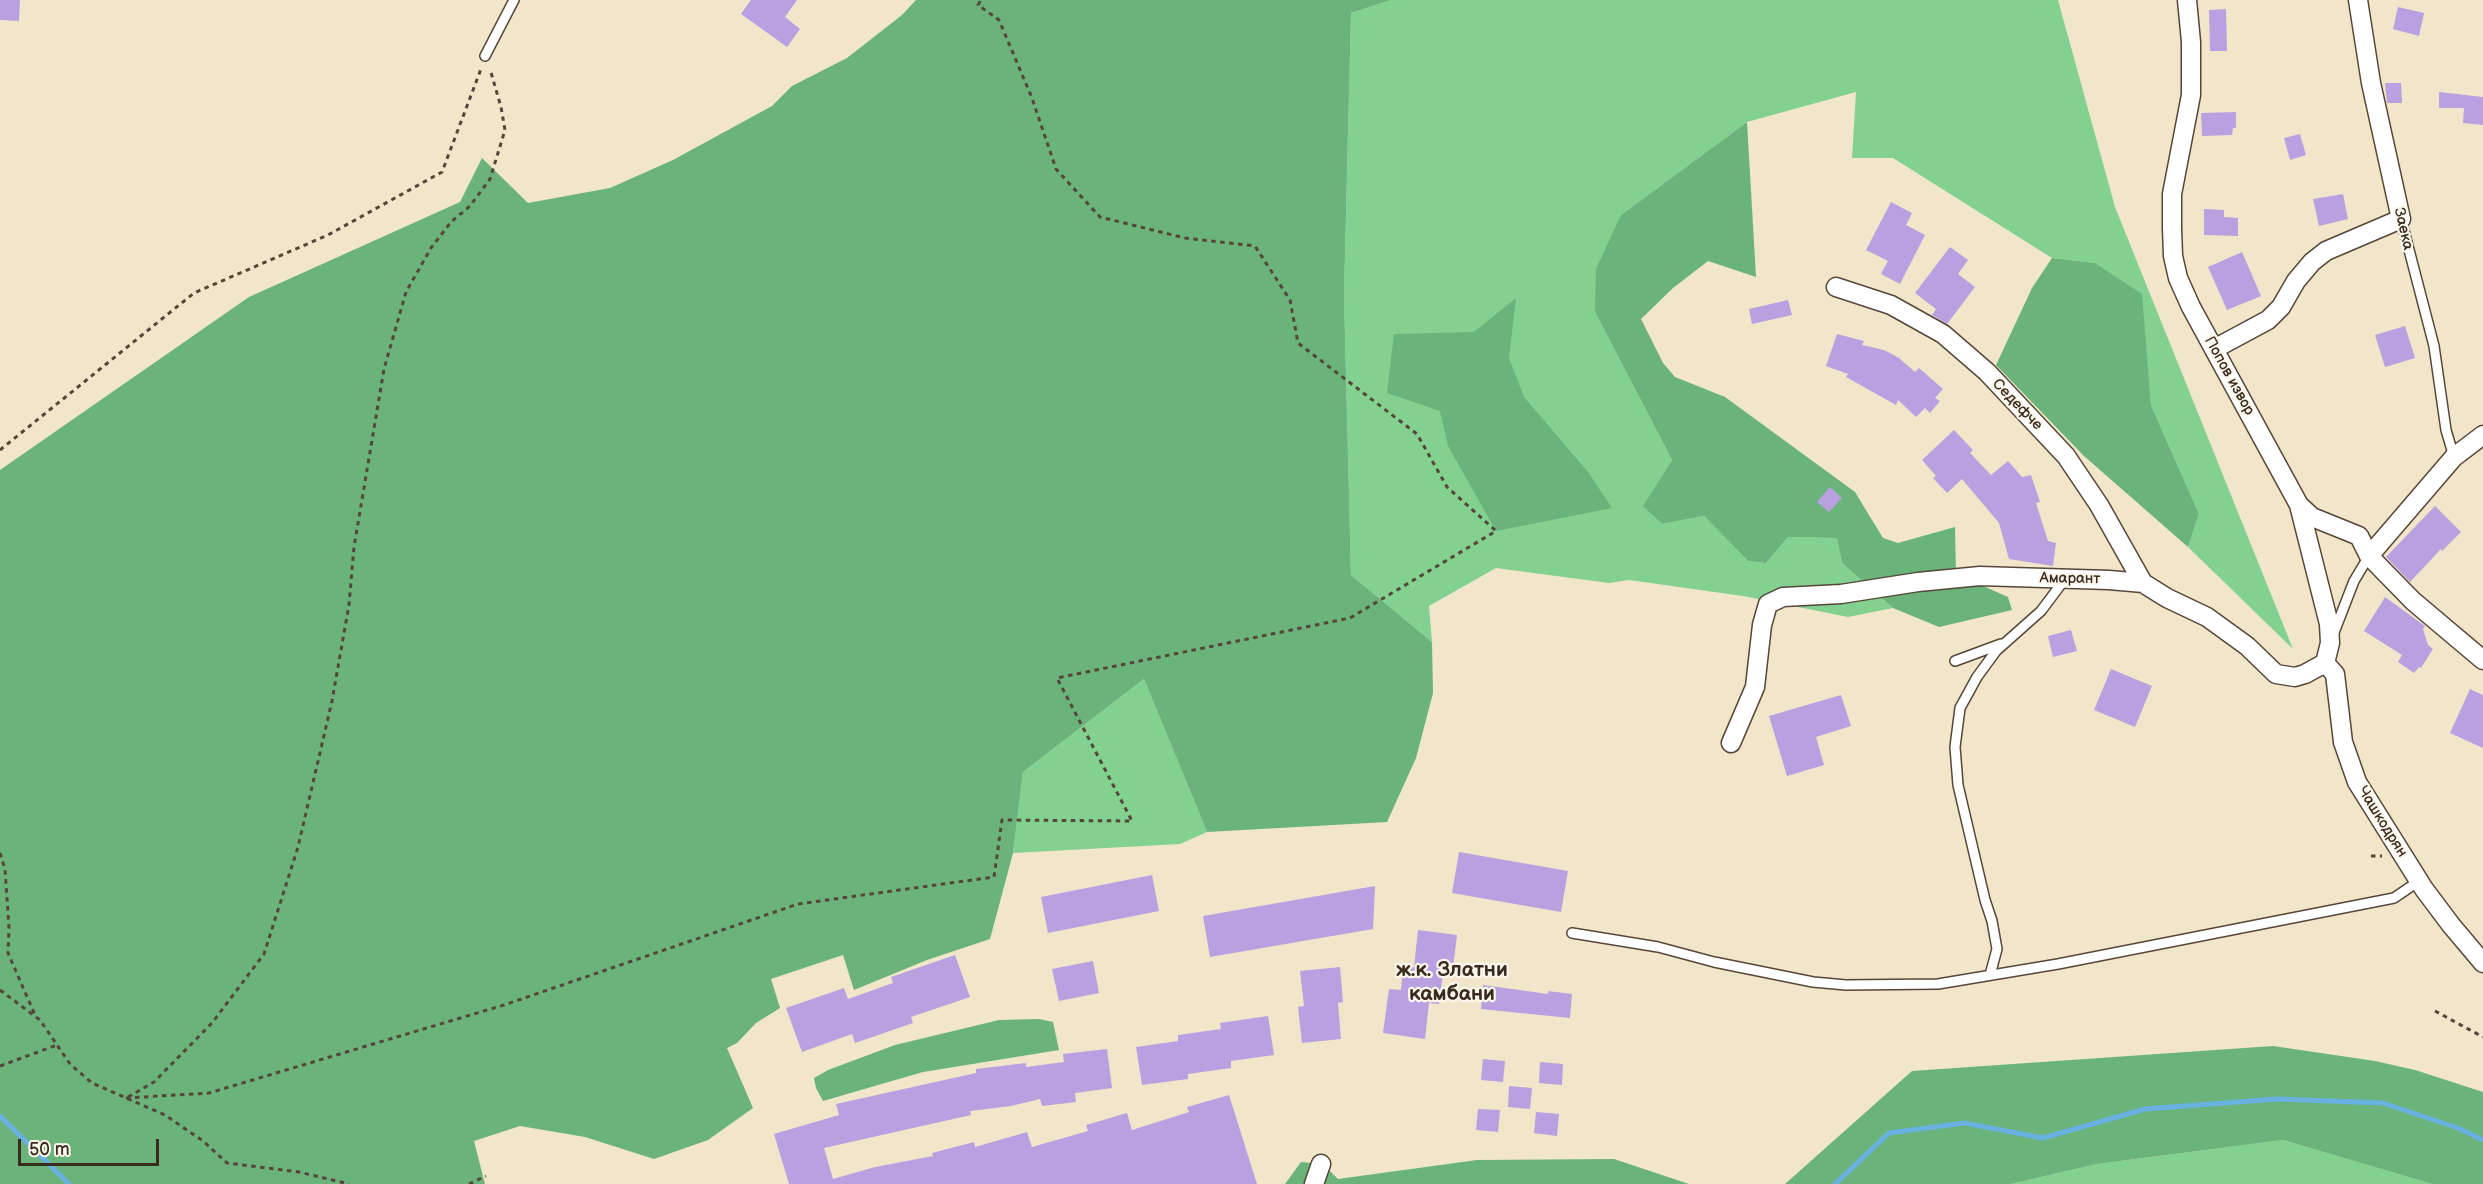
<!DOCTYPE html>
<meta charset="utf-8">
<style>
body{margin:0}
#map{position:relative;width:2483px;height:1184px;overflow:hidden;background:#f1e6ca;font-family:"Balsamiq Sans",sans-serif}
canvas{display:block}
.scale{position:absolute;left:18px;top:1139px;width:141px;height:27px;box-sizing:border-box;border:3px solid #3b2a1e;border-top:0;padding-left:8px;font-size:18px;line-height:21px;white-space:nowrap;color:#3b2a1e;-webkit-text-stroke:4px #fbf7ec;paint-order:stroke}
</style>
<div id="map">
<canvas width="2483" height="1184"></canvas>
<div class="scale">50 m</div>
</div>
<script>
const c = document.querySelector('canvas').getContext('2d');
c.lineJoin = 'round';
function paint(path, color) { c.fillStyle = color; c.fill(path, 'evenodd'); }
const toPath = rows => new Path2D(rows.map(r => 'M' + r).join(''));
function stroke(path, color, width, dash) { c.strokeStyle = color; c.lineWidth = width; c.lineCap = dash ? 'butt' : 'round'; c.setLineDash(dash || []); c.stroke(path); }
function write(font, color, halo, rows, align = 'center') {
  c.font = font + ' "Balsamiq Sans",sans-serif'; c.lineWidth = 4.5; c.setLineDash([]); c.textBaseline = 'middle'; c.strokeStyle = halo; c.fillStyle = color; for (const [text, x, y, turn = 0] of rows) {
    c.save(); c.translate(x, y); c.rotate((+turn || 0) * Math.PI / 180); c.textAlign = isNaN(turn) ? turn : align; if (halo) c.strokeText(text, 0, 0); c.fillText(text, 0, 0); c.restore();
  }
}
paint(toPath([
 [1391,0,2058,0,2115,207,2293,649,2188,547,2199,514,2151,405,2141,294,2095,263,2052,258,1893,158,1852,158,1856,92,1747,122,1621,215,1595,312,1672,460,1644,506,1662,524,1704,516,1748,561,1766,563,1788,537,1837,538,1842,563,1893,608,1848,617,1743,596,1629,580,1609,583,1496,568,1429,606,1432,642,1351,575,1344,295,1351,13],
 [1144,679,1207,832,1180,844,1013,853,1023,772],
 [2283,1140,2432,1184,2011,1184,2097,1164]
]), '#83d190');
paint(toPath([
 [916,0,1391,0,1351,13,1344,295,1351,575,1432,642,1433,693,1416,758,1387,822,1207,832,1144,679,1023,772,1013,853,990,939,927,960,854,990,843,955,771,979,780,1008,756,1023,737,1043,727,1048,753,1108,708,1140,654,1159,585,1137,520,1126,474,1141,485,1184,0,1184,0,470,249,297,460,202,482,158,528,203,610,188,673,160,772,106,792,86,847,58,902,15],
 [1747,122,1756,277,1708,261,1673,288,1641,319,1663,363,1675,377,1725,397,1855,492,1883,538,1898,543,1955,527,1956,574,2008,597,2012,610,1939,627,1893,608,1842,563,1837,538,1788,537,1766,563,1748,561,1704,516,1662,524,1643,506,1672,460,1595,312,1596,269,1621,215],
 [2052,258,2095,263,2142,294,2151,405,2199,514,2188,547,2084,456,1996,365,2032,288],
 [1516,298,1509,358,1524,397,1588,472,1612,508,1496,531,1448,446,1440,411,1387,393,1394,334,1474,332],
 [1039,1019,1053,1022,1059,1050,923,1072,823,1101,816,1088,814,1078,828,1070,895,1045,999,1020],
 [2273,1046,2375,1061,2415,1070,2483,1092,2483,1184,2432,1184,2283,1140,2097,1164,2011,1184,1785,1184,1912,1071],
 [1614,1159,1689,1184,1285,1184,1301,1162,1323,1164,1338,1179,1477,1160]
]), '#6ab37a');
stroke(toPath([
 [0,1116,69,1184],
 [1835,1184,1889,1133,1964,1123,2043,1138,2145,1109,2277,1099,2383,1103,2458,1128,2483,1140]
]), '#69b1e0', 5);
paint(toPath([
 [0,0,20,0,19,21,0,20],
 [751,0,797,0,785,17,800,29,787,47,741,14],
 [2398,7,2424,13,2419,36,2393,29],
 [2226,9,2227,51,2210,51,2209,10],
 [2385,83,2401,83,2402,103,2387,103],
 [2439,92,2483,97,2483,125,2463,123,2464,108,2439,108],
 [2236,112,2236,128,2233,128,2232,135,2202,136,2201,113],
 [2300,134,2306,155,2290,160,2284,138],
 [2343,194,2348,219,2319,226,2313,199],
 [1891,202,1912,213,1906,225,1925,235,1900,284,1881,274,1888,261,1866,250],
 [2204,209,2224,210,2224,217,2238,218,2238,236,2204,235],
 [1950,247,1968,260,1958,274,1975,287,1947,324,1932,315,1936,309,1915,293],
 [2242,252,2261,296,2227,310,2208,267],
 [1788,300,1792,315,1752,324,1749,309],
 [2405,326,2415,358,2385,367,2375,335],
 [1837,334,1864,341,1862,345,1884,350,1899,358,1915,372,1919,368,1943,389,1935,398,1940,401,1930,413,1925,408,1916,417,1898,400,1896,405,1846,377,1848,374,1826,366],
 [1954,430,1973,450,1970,453,1991,475,2008,461,2022,477,2031,475,2040,502,2036,503,2048,541,2056,543,2053,566,2009,559,1999,523,1962,479,1947,493,1933,478,1936,476,1922,460],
 [1830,487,1842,498,1829,512,1817,502],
 [2435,506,2461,532,2442,551,2441,549,2410,582,2386,557],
 [2385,597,2425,626,2423,629,2428,645,2433,649,2421,668,2419,667,2414,673,2398,662,2402,655,2364,631],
 [2071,630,2077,651,2053,657,2048,636],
 [2111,669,2152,686,2135,727,2094,710],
 [2470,689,2483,695,2483,748,2450,733],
 [1841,695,1851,726,1816,737,1824,765,1787,776,1769,716],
 [1459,852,1568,871,1561,912,1452,893],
 [1152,875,1159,911,1048,933,1041,897],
 [1375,886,1373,929,1210,957,1203,916],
 [1418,930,1457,935,1452,976,1443,974,1439,1004,1429,1003,1425,1039,1383,1033,1389,989,1401,990,1403,966,1414,967],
 [955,955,970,997,911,1017,913,1023,855,1043,852,1034,802,1052,786,1008,844,988,848,999,893,983,891,977],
 [1093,961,1099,993,1059,1001,1052,969],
 [1340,967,1343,1002,1338,1003,1341,1039,1302,1043,1298,1007,1304,1006,1300,971],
 [1483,985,1548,994,1548,991,1572,994,1570,1018,1481,1009],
 [1268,1016,1274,1055,1231,1061,1231,1068,1188,1074,1188,1079,1142,1085,1136,1047,1178,1041,1178,1035,1221,1029,1220,1023],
 [1107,1049,1112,1088,1075,1093,1076,1102,1042,1106,1040,1099,1011,1106,970,1111,971,1115,824,1148,833,1179,875,1167,933,1156,932,1153,974,1142,975,1147,1027,1132,1032,1147,1088,1131,1086,1125,1127,1113,1132,1130,1189,1112,1187,1107,1229,1095,1257,1184,789,1184,774,1134,839,1115,836,1104,976,1073,976,1069,1026,1063,1026,1067,1064,1062,1063,1054],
 [1483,1059,1505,1061,1503,1082,1481,1080],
 [1540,1062,1563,1064,1562,1085,1539,1083],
 [1509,1086,1532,1088,1530,1109,1508,1107],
 [1478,1109,1500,1110,1498,1132,1476,1130],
 [1536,1112,1559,1114,1557,1136,1534,1133]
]), '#b9a0e0');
const service = toPath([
 [485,56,514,0],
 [2401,219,2434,346,2446,430,2454,457],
 [2333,635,2354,581,2369,556],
 [1955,661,2001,644],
 [1572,933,1658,947,1714,962,1813,982,1846,985,1938,984,2058,964,2394,898,2419,881],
 [1990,975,1997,949,1992,921,1985,900,1958,785,1955,747,1960,708,1977,677,1996,651,2041,611,2065,579]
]);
const minor = toPath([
 [2187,0,2191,42,2191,95,2172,194,2172,228,2173,256,2178,278,2191,307,2299,505,2312,517,2359,536,2369,556,2413,601,2483,660],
 [1836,287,1891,305,1943,334,1987,372,2066,456,2099,505,2143,583],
 [2214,349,2268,320,2281,307,2296,281,2312,262,2326,251,2401,219,2371,83,2358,0],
 [2369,556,2454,457,2483,435],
 [2325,663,2335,674,2343,742,2357,782,2424,889,2451,925,2483,963],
 [1731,743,1755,687,1762,625,1768,604,1783,597,1841,594,1918,582,1980,576,2109,580,2143,583,2167,598,2207,617,2247,646,2276,674,2295,677,2305,674,2325,663,2330,643,2329,624,2299,505],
 [1314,1184,1321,1164]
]);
stroke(service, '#564638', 12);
stroke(minor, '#564638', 21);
stroke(toPath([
 [0,450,194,293,328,235,442,172,481,69],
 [0,853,5,869,9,928,8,953,35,1015],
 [2371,856,2382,856],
 [0,990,40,1020,70,1064,92,1083,165,1115,203,1141,227,1163,299,1172,349,1184],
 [2435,1011,2483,1037],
 [0,1066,57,1045],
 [128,1097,154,1082,212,1023,264,954,298,847,332,701,349,605,354,547,384,369,406,292,431,248,451,222,470,206,490,179,505,130,501,107,490,69],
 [126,1098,209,1093,504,1005,798,904,994,877,1002,820,1132,821,1057,678,1350,618,1496,531,1447,487,1417,434,1298,343,1290,300,1255,246,1185,238,1100,217,1056,169,1032,98,999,20,978,5,981,0],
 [469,1184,486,1176]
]), '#564638', 3, [4.5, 4.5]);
stroke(service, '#fff', 9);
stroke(minor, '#fff', 18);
write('15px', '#3b2a1e', '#fbf7ec', [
 ["Заека",2403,229,77],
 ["Попов извор",2229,376,61],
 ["Седефче",2017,405,46],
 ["Амарант",2070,579,1],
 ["Чашкодрян",2382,822,58]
]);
write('bold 21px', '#3b2a1e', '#fbf7ec', [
 ["ж.к. Златни",1452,971],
 ["камбани",1452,995]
]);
</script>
